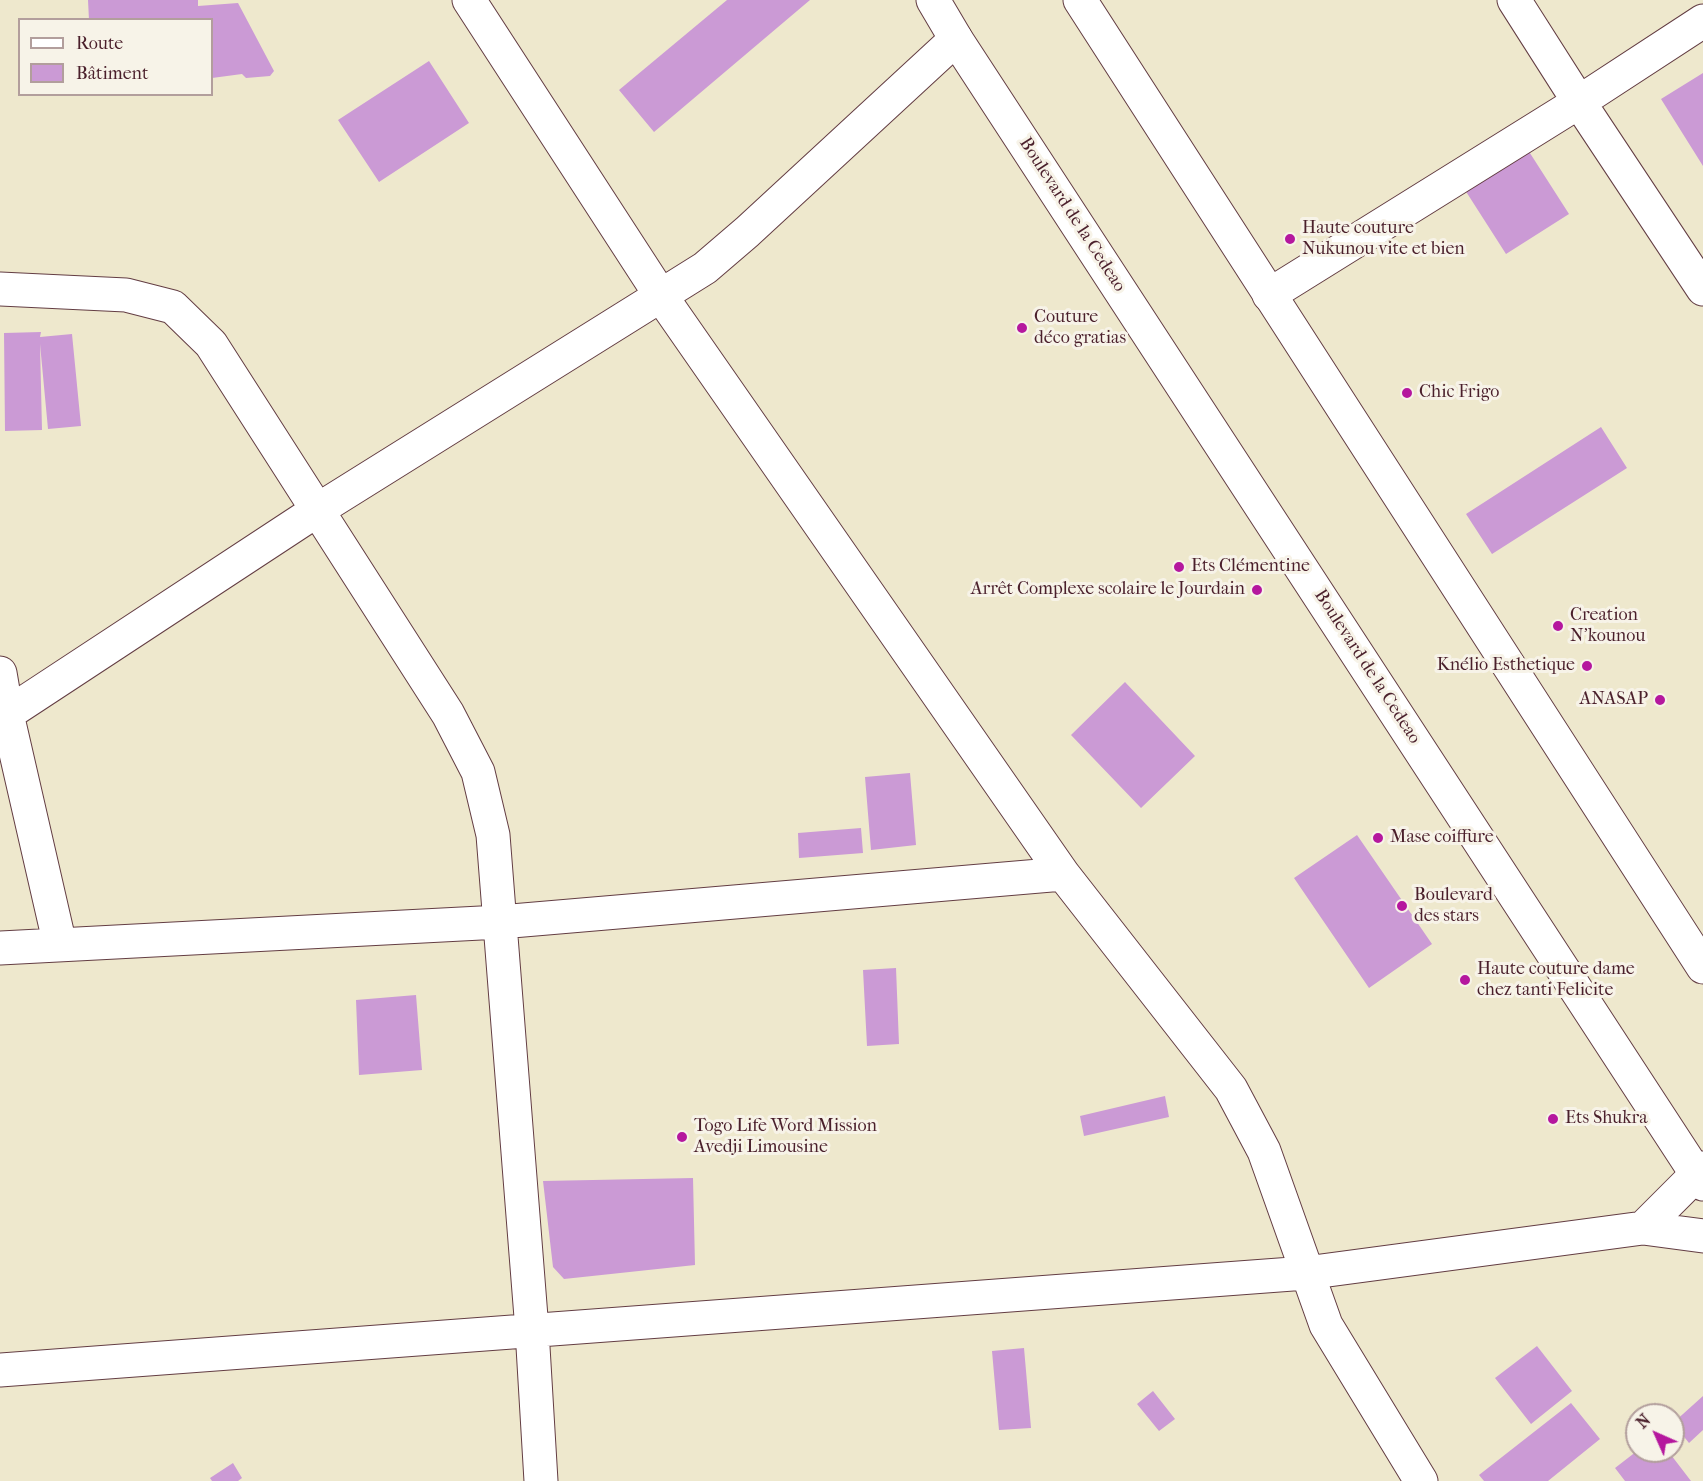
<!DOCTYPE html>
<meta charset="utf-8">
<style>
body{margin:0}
#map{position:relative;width:1703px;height:1481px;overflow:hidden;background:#eee8cd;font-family:"IM FELL French Canon",serif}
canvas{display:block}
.legend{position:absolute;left:18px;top:18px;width:195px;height:78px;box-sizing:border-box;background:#f7f3e8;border:2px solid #b29e9c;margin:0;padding:8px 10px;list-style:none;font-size:18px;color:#4a1f2b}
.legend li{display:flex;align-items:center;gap:12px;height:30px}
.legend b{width:30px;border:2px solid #b29e9c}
.north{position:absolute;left:1625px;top:1403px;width:60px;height:60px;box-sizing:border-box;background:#f7f3e8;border:2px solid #b29e9c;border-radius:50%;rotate:315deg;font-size:16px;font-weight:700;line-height:24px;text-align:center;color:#4a1f2b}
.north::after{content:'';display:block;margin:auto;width:21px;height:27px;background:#b5179e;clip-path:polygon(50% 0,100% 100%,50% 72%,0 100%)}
</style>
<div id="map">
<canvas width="1703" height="1481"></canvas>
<ul class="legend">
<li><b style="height:8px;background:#fff"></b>Route</li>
<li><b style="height:16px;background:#cb9ad5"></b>Bâtiment</li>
</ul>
<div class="north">N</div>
</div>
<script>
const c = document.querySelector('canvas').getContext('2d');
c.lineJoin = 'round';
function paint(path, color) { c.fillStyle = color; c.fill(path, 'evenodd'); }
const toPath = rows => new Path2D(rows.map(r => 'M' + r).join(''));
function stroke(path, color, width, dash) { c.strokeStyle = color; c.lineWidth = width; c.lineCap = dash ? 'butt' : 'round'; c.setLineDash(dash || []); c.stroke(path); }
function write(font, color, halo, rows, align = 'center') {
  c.font = font + ' "IM FELL French Canon",serif'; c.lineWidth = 6; c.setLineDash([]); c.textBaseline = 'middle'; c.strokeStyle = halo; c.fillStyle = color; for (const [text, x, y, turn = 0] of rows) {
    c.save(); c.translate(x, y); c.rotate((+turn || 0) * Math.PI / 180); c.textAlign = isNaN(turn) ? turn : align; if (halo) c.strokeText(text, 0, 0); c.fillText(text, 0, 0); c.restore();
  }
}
paint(toPath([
 [88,0,198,0,198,6,238,3,274,71,270,76,246,78,242,74,212,78,212,20,89,20],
 [727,0,810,0,654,132,619,90],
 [429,61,469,123,379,182,338,120],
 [1703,73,1703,166,1661,99],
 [1528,150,1569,214,1506,254,1465,190],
 [41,332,40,337,72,334,81,426,48,429,40,344,42,430,5,431,4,333],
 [1601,427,1627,468,1492,554,1466,514],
 [1125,682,1195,756,1141,808,1071,735],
 [910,773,916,845,871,850,865,777],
 [861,828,863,853,799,858,798,833],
 [1357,835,1432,944,1369,988,1294,878],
 [896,968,899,1044,867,1046,863,970],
 [416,995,422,1070,359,1075,356,1000],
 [1165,1096,1169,1117,1084,1136,1080,1116],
 [693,1178,695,1265,564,1279,553,1267,543,1181],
 [1537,1346,1572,1391,1531,1424,1495,1378],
 [1024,1348,1031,1428,999,1430,992,1351],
 [1153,1391,1175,1419,1159,1431,1137,1404],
 [1703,1396,1703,1430,1689,1443,1673,1423],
 [1571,1403,1600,1439,1548,1481,1484,1481,1479,1475],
 [1637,1451,1668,1451,1691,1481,1625,1481,1615,1468],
 [233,1463,242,1478,238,1481,212,1481,210,1478]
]), '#cb9ad5');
const street = toPath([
 [469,0,661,296,1063,874],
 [1514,0,1579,102,1703,289],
 [0,289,126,295,173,307,211,344,448,714,478,772,493,835,532,1330,541,1481],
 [1269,295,1579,102,1703,21],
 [0,673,7,714,60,945],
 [7,714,316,511,705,268,747,232,956,39],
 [0,948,500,922,1063,874,1231,1089,1264,1151,1326,1325,1421,1481],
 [1643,1228,1703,1168],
 [0,1370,1306,1273,1643,1228,1703,1236]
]);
const secondary = toPath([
 [933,0,956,39,1703,1184],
 [1080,0,1703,967]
]);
stroke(street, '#633d43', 35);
stroke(secondary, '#633d43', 35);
stroke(street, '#fff', 33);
stroke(secondary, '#fff', 33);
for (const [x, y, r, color] of [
 [1290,239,6,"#b5179e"],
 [1022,328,6,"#b5179e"],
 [1407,393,6,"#b5179e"],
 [1179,567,6,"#b5179e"],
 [1257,590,6,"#b5179e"],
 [1558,626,6,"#b5179e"],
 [1587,666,6,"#b5179e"],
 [1660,700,6,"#b5179e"],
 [1378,838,6,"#b5179e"],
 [1402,906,6,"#b5179e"],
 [1465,980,6,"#b5179e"],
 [1553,1119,6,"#b5179e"],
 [682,1137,6,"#b5179e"]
]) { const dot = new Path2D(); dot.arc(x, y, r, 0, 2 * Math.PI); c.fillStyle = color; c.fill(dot); stroke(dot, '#f7f3e8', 2); }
write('18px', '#4a1f2b', '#f7f3e8', [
 ["Boulevard de la Cedeao",1072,215,57],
 ["Boulevard de la Cedeao",1367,667,57]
]);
write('18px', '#4a1f2b', '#f7f3e8', [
 ["Haute couture",1302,229],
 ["Nukunou vite et bien",1302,250],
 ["Couture",1034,318],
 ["déco gratias",1034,339],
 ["Chic Frigo",1419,393],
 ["Ets Clémentine",1191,567],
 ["Arrêt Complexe scolaire le Jourdain",1245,590,"right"],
 ["Creation",1570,616],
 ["N'kounou",1570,637],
 ["Knélio Esthetique",1575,666,"right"],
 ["ANASAP",1648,700,"right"],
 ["Mase coiffure",1390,838],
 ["Boulevard",1414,896],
 ["des stars",1414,917],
 ["Haute couture dame",1477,970],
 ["chez tanti Felicite",1477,991],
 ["Ets Shukra",1565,1119],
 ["Togo Life Word Mission",694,1127],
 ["Avedji Limousine",694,1148]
], 'left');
</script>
